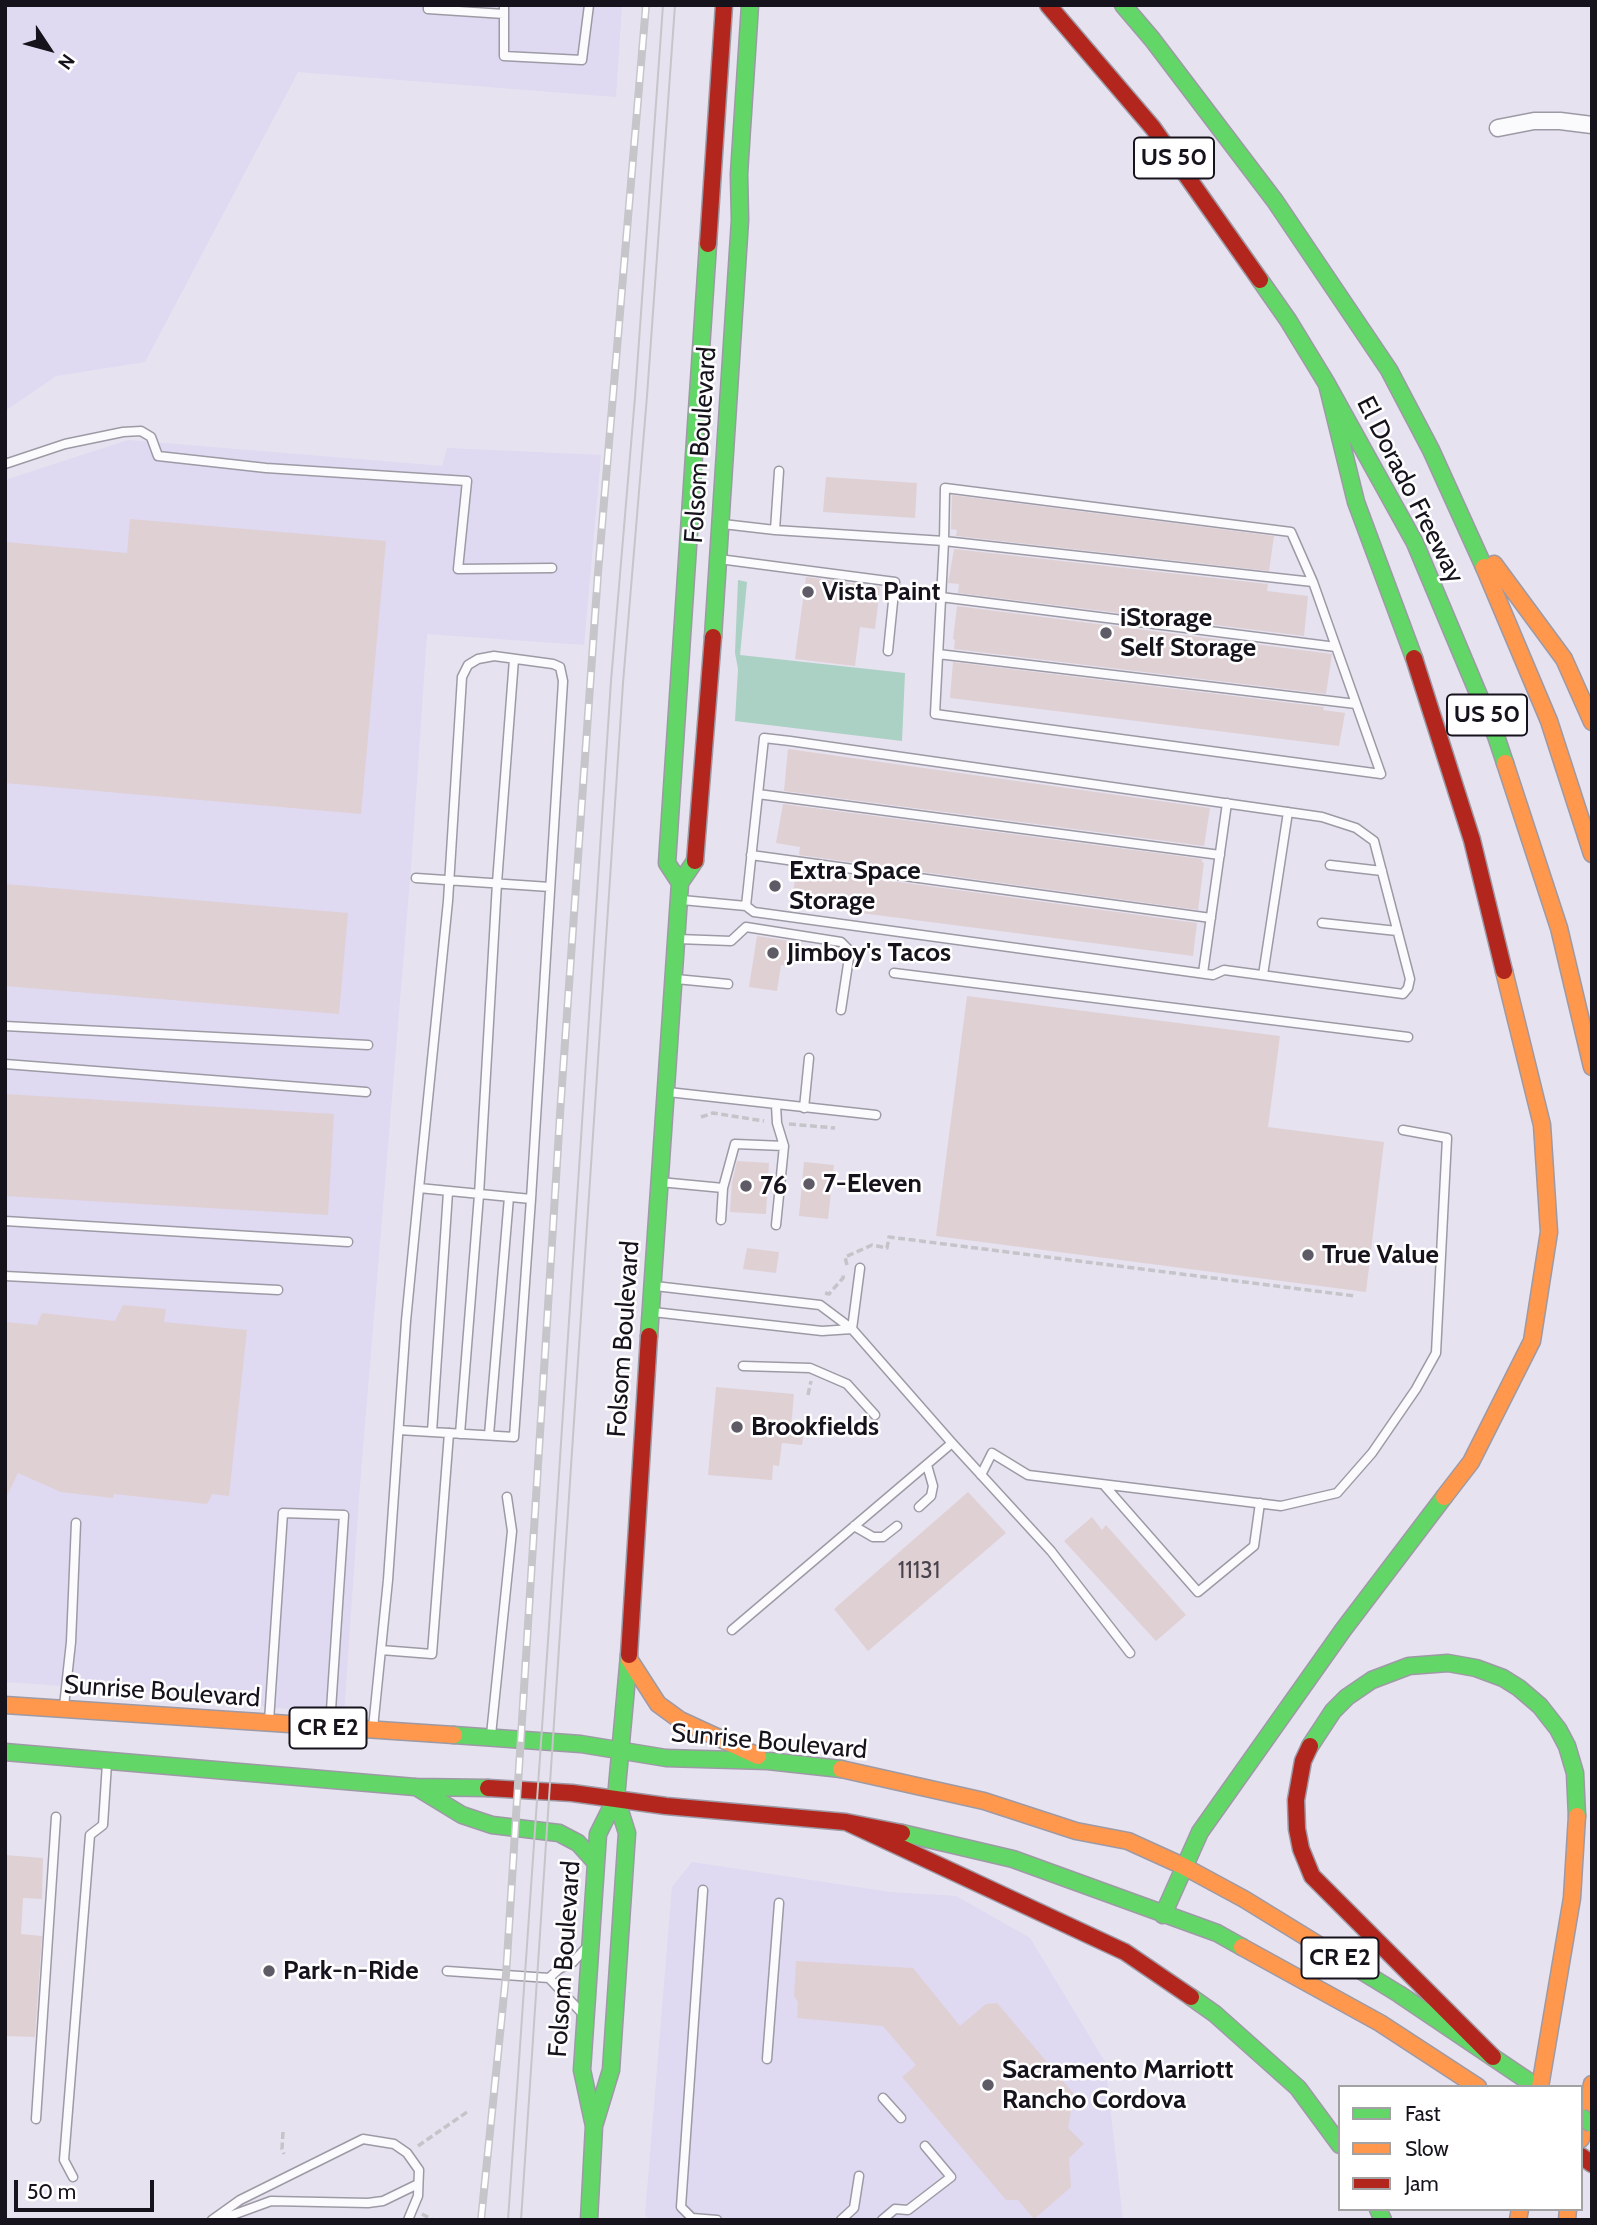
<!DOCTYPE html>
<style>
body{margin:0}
#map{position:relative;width:1597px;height:2225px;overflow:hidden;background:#e6e2f0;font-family:Cabin,sans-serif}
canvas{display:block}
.frame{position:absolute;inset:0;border:7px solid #16131c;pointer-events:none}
.legend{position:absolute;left:1338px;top:2085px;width:245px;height:126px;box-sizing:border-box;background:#fff;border:2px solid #a2a1a4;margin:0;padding:9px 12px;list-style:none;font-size:21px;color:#16131c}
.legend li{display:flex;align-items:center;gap:14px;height:35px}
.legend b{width:35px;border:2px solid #a2a1a4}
.north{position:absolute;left:14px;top:14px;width:70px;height:70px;-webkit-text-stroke:5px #fff;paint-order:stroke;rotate:126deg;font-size:19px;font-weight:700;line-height:28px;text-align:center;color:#16131c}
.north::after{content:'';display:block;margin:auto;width:24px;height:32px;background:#16131c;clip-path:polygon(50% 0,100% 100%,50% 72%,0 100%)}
.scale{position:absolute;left:14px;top:2180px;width:140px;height:32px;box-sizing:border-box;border:4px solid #16131c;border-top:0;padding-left:9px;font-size:21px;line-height:24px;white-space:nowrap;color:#16131c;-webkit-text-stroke:5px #fff;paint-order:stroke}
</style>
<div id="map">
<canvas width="1597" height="2225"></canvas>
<div class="frame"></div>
<ul class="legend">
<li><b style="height:9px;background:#63d668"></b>Fast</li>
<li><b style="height:9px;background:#ff974d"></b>Slow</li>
<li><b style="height:9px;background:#b3261e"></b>Jam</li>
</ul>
<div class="north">N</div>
<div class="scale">50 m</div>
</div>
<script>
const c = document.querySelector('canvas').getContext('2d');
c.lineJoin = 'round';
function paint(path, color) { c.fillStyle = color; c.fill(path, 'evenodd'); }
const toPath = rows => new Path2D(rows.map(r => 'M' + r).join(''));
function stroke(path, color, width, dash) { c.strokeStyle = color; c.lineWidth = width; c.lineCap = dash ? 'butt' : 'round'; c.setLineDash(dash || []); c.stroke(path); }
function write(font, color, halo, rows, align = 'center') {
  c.font = font + ' Cabin,sans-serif'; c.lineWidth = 5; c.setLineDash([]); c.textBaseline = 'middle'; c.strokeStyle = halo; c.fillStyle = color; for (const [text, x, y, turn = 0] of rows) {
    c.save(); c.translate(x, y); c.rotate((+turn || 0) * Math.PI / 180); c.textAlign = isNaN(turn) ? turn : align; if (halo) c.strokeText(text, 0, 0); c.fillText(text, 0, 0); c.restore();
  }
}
paint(toPath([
 [5,5,622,5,616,97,298,72,145,362,56,376,5,411],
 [128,440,442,466,447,448,601,455,584,645,427,634,412,854,359,1497,344,1714,257,1706,180,1694,5,1682,5,480],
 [692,1862,890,1892,956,1896,1030,1938,1105,2062,1123,2220,650,2220,645,2215,672,1887]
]), '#dfd9f1');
paint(toPath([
 [738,580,747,582,740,655,905,673,902,741,735,721,738,669,735,653]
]), '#abd0c4');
paint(toPath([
 [826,477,917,483,915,518,823,512],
 [952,495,1274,536,1269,571,956,536,957,530,951,529],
 [130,519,386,541,361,814,5,783,5,542,127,553],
 [954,549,1268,584,1267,591,1308,596,1304,636,958,593,959,584,948,583],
 [806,577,880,587,875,629,860,627,855,666,795,659],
 [957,606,1332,654,1326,694,954,649,955,640,953,639],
 [953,662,1324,707,1323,710,1345,713,1339,746,950,698],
 [788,749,1210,808,1204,846,784,791],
 [783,804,1202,859,1202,862,1204,863,1198,910,799,855,800,847,776,843],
 [797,868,1197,923,1193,956,791,904],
 [5,884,348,913,339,1014,5,986],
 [757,936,796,942,793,966,781,965,777,991,749,987],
 [967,996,1280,1036,1268,1127,1384,1142,1366,1292,936,1236],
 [5,1094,334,1114,328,1215,5,1196],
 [737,1161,769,1163,766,1214,730,1212,732,1182],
 [804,1162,834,1165,828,1219,799,1216],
 [747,1248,779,1252,776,1273,743,1269],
 [123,1305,166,1309,164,1322,247,1330,229,1496,212,1494,207,1504,114,1494,113,1498,61,1492,18,1473,5,1500,5,1322,37,1325,42,1313,115,1321],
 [716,1387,794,1394,791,1428,804,1430,802,1445,782,1443,779,1466,773,1465,772,1480,708,1475],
 [968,1492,1006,1533,868,1651,834,1609],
 [1092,1517,1102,1530,1106,1525,1186,1615,1156,1641,1064,1541],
 [5,1855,43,1858,42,1899,23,1898,21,1934,42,1936,35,2037,5,2036],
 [796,1961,913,1968,960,2026,986,2004,997,2003,1074,2094,1068,2128,1084,2144,1069,2158,1071,2187,1034,2219,1018,2200,1006,2200,902,2077,916,2065,883,2026,797,2018,798,2002,794,1996]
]), '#dfd0d4');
const lane = toPath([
 [428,5,428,9,504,14],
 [504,5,504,56,582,60,589,5],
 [5,464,65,444,123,432,141,431,151,437,158,456,266,468,467,481,458,569,552,568],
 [723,524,775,530,944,541,1313,582,1381,774,935,714,944,541,945,488,1291,532,1313,582],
 [775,530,779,471],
 [719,559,895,582,888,651],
 [941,597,1336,647],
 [938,654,1356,704],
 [758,794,1220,855],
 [751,855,1211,918],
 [1330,865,1382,871],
 [416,878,550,887],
 [682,900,746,906,764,738,790,741,1322,817,1356,828,1374,841,1410,979,1408,988,1403,994,1224,970,1213,975,754,912,746,906],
 [1322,923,1397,931],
 [678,939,731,941,746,927,841,942,850,951,841,1010],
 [894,973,1408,1037],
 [1203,973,1227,803],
 [1263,975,1288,812],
 [676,979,728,984],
 [5,1026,368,1045],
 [5,1064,366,1092],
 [668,1092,876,1115],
 [776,1105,777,1123,784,1146,776,1225],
 [804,1108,809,1058],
 [660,1182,723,1188,721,1220],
 [723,1188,735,1144,784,1146],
 [5,1221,348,1242],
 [5,1276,278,1290],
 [655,1286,820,1305,852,1329,952,1443,1051,1551,1130,1653],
 [653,1312,822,1331,852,1329],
 [852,1329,860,1268],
 [743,1366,810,1368,847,1384,875,1415],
 [399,1430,514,1437,531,1199],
 [432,1432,448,1192],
 [460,1434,479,1195,497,883,514,659],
 [489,1435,509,1197],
 [981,1475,992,1453,1028,1475,1281,1506,1337,1493,1372,1453,1416,1389,1436,1353,1447,1138,1403,1130],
 [1104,1485,1198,1592,1254,1546,1260,1503],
 [919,1507,931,1496,933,1486,927,1465],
 [854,1526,873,1537,883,1537,897,1526],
 [732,1630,952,1443],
 [381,1650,432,1654,449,1433],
 [64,1706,71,1642,76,1523],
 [269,1721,283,1513,344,1515,330,1725],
 [373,1728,388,1580,406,1321,419,1188,448,901,462,677,468,665,478,659,494,656,553,664,560,667,563,681,531,1199,419,1188],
 [491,1735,512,1531,507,1497],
 [703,1890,681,2207,692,2218,717,2220],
 [447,1971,549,1978,580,2011],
 [549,1978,559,1969,573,1962,585,1949],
 [767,2059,779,1903],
 [883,2098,901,2118],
 [36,2119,56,1817],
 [73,2177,64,2160,90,1835,103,1825,107,1763],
 [212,2220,240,2200,363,2139,394,2144,407,2153,419,2170,418,2196,408,2220],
 [219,2220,271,2201,368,2203,383,2201,418,2184],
 [841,2220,854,2208,859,2176],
 [882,2220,895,2209,908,2210,951,2177,925,2146]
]);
const street = toPath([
 [1498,128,1534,121,1560,121,1592,125]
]);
const fast = toPath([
 [1123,5,1152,39,1275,201,1389,370,1431,450,1484,567],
 [1260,280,1288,320,1327,384,1415,543,1496,736,1505,763],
 [1327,384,1356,502,1414,658],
 [713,637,740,220,739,174,750,5],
 [680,883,667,863,708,244],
 [649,1336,680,883,695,861],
 [454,1735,581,1744,666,1758,768,1761,841,1769],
 [1310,1746,1333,1711,1347,1697,1372,1680,1409,1666,1448,1663,1476,1668,1503,1678,1519,1688,1540,1706,1558,1729,1567,1746,1575,1773,1577,1816],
 [5,1752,415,1787,488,1788],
 [416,1787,462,1815,492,1825,559,1833,578,1843,596,1863],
 [902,1833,1013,1859,1217,1933,1242,1947],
 [1163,1915,1200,1832,1343,1630,1444,1497],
 [1340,1958,1399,1994,1537,2087],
 [1191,1997,1215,2014,1298,2088,1340,2145],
 [594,2126,582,2070,598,1834,616,1798,629,1655],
 [1378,2209,1383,2220],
 [589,2220,594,2126,611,2070,627,1833,616,1798]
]);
const slow = toPath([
 [1494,564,1564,659,1592,722],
 [1484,567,1549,721,1592,854],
 [1505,763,1559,928,1592,1067],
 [1444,1497,1471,1462,1532,1341,1549,1232,1542,1125,1504,971],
 [629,1659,658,1704,680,1720,758,1756],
 [5,1705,454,1735],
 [841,1769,984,1801,1076,1831,1128,1841,1183,1866,1244,1899,1340,1958],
 [1242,1947,1380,2023,1478,2087],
 [1540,2087,1572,1898,1577,1816],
 [1581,2139,1592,2084],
 [1518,2220,1520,2209],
 [1567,2220,1568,2209]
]);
const jam = toPath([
 [1048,5,1153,128,1260,280],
 [708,244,724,5],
 [1414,658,1472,840,1504,971],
 [695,861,713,637],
 [629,1655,649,1336],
 [1310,1746,1303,1761,1296,1800,1297,1829,1301,1849,1312,1876,1493,2057],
 [488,1788,572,1793,666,1806,846,1822,902,1833],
 [846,1822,1125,1952,1191,1997],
 [1581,2156,1592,2164]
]);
stroke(lane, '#9d9aa5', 11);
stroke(street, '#9d9aa5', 19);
stroke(fast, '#9d9aa5', 19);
stroke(slow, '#9d9aa5', 19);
stroke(jam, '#9d9aa5', 19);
stroke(toPath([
 [701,1117,713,1113,764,1121],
 [789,1124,835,1128],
 [847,1265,845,1257,872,1245,887,1248,889,1237,1355,1296],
 [825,1293,829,1294,843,1278,844,1272],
 [808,1395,811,1381],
 [283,2132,282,2149,284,2154],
 [418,2146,467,2112],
 [422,2214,433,2220]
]), '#c5c4c9', 3.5, [7, 3.5]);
stroke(lane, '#fbfbfd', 8);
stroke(street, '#fbfbfd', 16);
stroke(fast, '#63d668', 16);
stroke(slow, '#ff974d', 16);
stroke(jam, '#b3261e', 16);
stroke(toPath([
 [508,2220,548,1641,611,681,635,397,663,5],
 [521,2220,623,683,647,396,675,5]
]), '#c6c5c9', 2);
const rail = toPath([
 [481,2220,506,1975,561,1099,598,573,646,5]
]);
stroke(rail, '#c6c5c9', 8);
stroke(rail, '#fff', 5, [16]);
const fastBridge = toPath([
 [1581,2117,1592,2124]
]);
stroke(fastBridge, '#9d9aa5', 19, []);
stroke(fastBridge, '#63d668', 16);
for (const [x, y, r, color] of [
 [808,592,7,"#5f5b66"],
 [1106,633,7,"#5f5b66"],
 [775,886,7,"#5f5b66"],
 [773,953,7,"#5f5b66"],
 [809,1184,7,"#5f5b66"],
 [746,1186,7,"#5f5b66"],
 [1308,1255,7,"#5f5b66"],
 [737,1427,7,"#5f5b66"],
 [269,1971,7,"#5f5b66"],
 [988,2085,7,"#5f5b66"]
]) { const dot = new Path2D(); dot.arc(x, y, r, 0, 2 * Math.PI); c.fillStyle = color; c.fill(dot); stroke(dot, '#fff', 2.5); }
write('23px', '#48424a', null, [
 ["11131",919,1571]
]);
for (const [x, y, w] of [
 [1174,158,80],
 [1487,715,80],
 [328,1728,77],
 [1340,1958,77]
]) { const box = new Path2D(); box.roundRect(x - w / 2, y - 20.5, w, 41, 5); c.fillStyle = '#fff'; c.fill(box); stroke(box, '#16131c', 2); }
write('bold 24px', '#16131c', null, [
 ["US 50",1174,158],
 ["US 50",1487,715],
 ["CR E2",328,1728],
 ["CR E2",1340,1958]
]);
write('26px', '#16131c', '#fff', [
 ["Folsom Boulevard",701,445,-86],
 ["El Dorado Freeway",1410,490,63],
 ["Folsom Boulevard",624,1339,-86],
 ["Sunrise Boulevard",162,1692,4],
 ["Sunrise Boulevard",769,1742,5],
 ["Folsom Boulevard",565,1959,-86]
]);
write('bold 26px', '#16131c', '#fff', [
 ["Vista Paint",822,592],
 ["iStorage",1120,618],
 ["Self Storage",1120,648],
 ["Extra Space",789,871],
 ["Storage",789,901],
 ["Jimboy's Tacos",787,953],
 ["7-Eleven",823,1184],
 ["76",760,1186],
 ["True Value",1322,1255],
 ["Brookfields",751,1427],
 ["Park-n-Ride",283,1971],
 ["Sacramento Marriott",1002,2070],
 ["Rancho Cordova",1002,2100]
], 'left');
</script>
